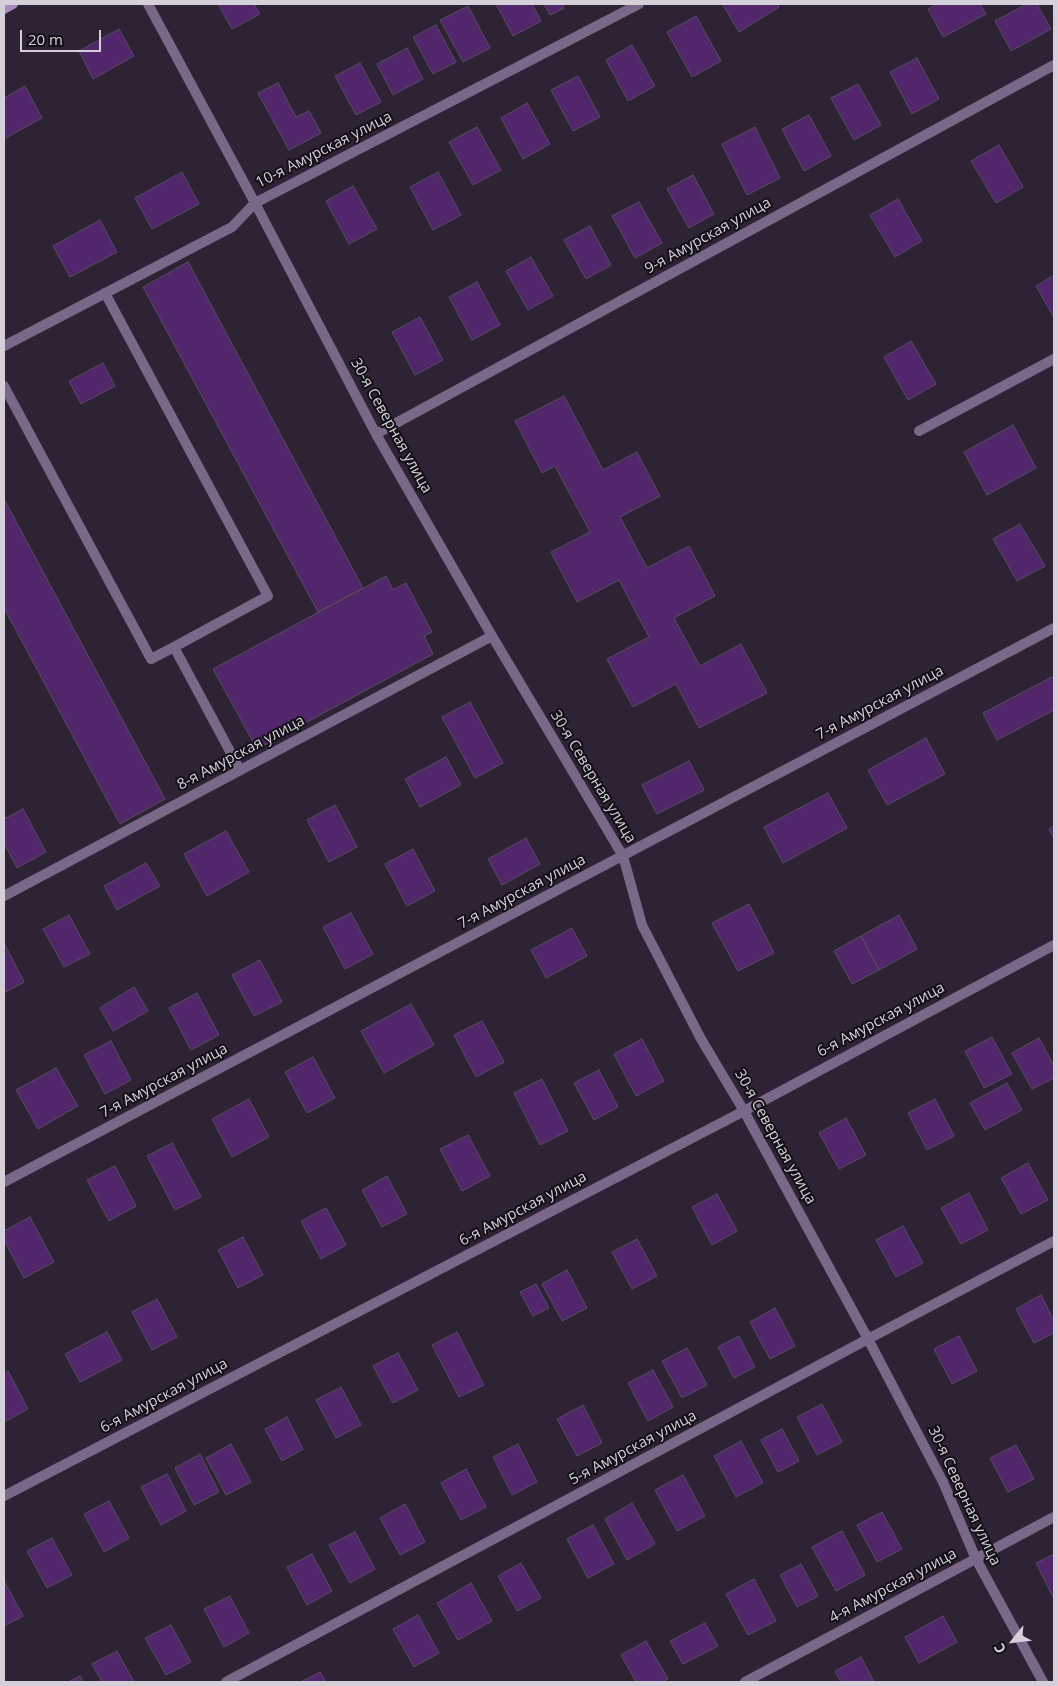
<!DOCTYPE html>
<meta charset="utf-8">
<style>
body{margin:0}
#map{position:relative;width:1058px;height:1686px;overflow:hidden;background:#2d2334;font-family:"Open Sans",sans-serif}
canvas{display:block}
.frame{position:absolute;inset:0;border:5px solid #d5cfda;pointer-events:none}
.north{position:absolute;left:988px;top:1616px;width:50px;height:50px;-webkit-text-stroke:4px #130f16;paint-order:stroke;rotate:241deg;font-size:14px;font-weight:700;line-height:20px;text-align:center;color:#d5cfda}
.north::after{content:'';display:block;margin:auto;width:18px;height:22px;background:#d5cfda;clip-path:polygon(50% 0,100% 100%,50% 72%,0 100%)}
.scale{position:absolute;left:20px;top:30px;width:81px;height:22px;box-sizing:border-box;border:2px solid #d5cfda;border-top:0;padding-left:6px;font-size:15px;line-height:18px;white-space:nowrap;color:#d5cfda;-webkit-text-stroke:4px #130f16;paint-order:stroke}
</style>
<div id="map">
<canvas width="1058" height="1686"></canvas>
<div class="frame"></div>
<div class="north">С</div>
<div class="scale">20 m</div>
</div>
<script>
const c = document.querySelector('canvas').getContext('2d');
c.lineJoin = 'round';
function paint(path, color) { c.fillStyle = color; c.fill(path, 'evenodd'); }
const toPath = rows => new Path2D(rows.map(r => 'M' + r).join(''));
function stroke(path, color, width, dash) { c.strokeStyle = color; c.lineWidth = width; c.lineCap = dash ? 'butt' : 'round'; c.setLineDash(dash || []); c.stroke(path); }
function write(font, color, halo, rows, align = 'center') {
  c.font = font + ' "Open Sans",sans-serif'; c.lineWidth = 4; c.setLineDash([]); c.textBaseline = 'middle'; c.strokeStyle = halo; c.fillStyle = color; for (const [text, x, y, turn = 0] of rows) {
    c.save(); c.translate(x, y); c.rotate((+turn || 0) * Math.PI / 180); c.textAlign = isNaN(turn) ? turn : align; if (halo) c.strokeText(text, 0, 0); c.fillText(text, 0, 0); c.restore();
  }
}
const building = toPath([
 [218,4,254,4,260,14,232,29,218,4],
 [496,4,532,4,541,21,513,36,496,4],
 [544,4,562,4,564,8,550,15,544,4],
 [726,4,777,4,779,7,739,32,723,5,726,4],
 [938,4,980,4,986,14,943,37,928,9,938,4],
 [1027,4,1037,4,1051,29,1011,51,995,21,1027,4],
 [468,6,490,48,463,62,440,20,468,6],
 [696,16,721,61,692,77,667,32,696,16],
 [436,25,456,62,433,74,413,37,436,25],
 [119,29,134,56,93,79,79,51,119,29],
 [632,45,655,86,628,101,606,60,632,45],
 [407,48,423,79,393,95,377,64,407,48],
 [917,58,939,99,912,114,890,72,917,58],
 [360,63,381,102,356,115,335,76,360,63],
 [578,76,600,117,573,131,551,90,578,76],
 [278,83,296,117,309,111,321,133,289,150,258,93,278,83],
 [858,84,881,125,854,140,831,98,858,84],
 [25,86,42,118,4,139,4,98,25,86],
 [527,103,550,144,523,159,501,118,527,103],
 [809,115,831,156,804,171,782,129,809,115],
 [477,127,501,170,473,185,449,142,477,127],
 [755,127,780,178,747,195,722,144,755,127],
 [999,145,1023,187,996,203,971,161,999,145],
 [182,172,199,204,152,229,135,198,182,172],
 [438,172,461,215,433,230,410,187,438,172],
 [693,175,714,214,689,228,667,189,693,175],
 [353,186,377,229,349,244,326,201,353,186],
 [898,199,922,241,895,257,870,215,898,199],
 [639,202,662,243,635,258,612,216,639,202],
 [100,220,117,252,70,277,53,246,100,220],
 [590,226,611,265,586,279,564,240,590,226],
 [531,257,553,296,528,310,506,271,531,257],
 [188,262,363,588,318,612,143,287,188,262],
 [1054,275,1054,315,1053,316,1036,286,1054,275],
 [477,282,500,325,472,340,449,297,477,282],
 [420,317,443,360,415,375,392,332,420,317],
 [911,341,936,384,908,400,884,357,911,341],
 [103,363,115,386,81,404,69,381,103,363],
 [564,396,603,470,637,452,660,496,620,517,647,568,689,546,715,596,674,618,700,666,741,644,767,693,699,728,676,684,633,707,607,659,649,637,619,580,577,602,551,552,590,532,555,466,542,473,515,421,564,396],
 [1013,425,1036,468,987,495,964,452,1013,425],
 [4,499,165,799,120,824,4,608,4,499],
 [1020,524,1045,566,1017,581,993,539,1020,524],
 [386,576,393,590,406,583,432,632,424,636,433,654,257,749,213,669,386,576],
 [1054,676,1054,710,997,740,983,713,1054,676],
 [470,702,503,763,475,778,442,717,470,702],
 [926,738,945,774,887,805,868,770,926,738],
 [446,757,461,785,420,807,405,779,446,757],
 [689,761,704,790,657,814,642,785,689,761],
 [828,793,847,828,783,863,764,827,828,793],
 [335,805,357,847,329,862,307,820,335,805],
 [23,809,46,852,17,868,4,843,4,819,23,809],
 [1054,826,1054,839,1049,829,1054,826],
 [226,831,249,872,207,896,184,854,226,831],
 [526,838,540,864,502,885,488,859,526,838],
 [413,849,435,891,407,906,385,864,413,849],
 [146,863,160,886,117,910,104,886,146,863],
 [749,904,774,953,738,971,712,923,749,904],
 [351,913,373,954,345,969,323,927,351,913],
 [69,915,90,954,64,967,43,929,69,915],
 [899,915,917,949,879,970,861,936,899,915],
 [572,928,587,956,546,978,531,950,572,928],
 [861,936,879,970,852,984,834,951,861,936],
 [4,943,24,982,4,993,4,943],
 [260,960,282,1002,254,1016,232,975,260,960],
 [134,987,148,1011,113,1031,100,1008,134,987],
 [197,993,219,1035,191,1050,169,1008,197,993],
 [411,1004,434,1045,384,1073,361,1031,411,1004],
 [482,1021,504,1062,476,1077,454,1035,482,1021],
 [992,1037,1012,1074,984,1088,965,1051,992,1037],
 [1039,1038,1054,1066,1054,1078,1032,1089,1012,1053,1039,1038],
 [642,1039,664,1081,636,1096,614,1054,642,1039],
 [111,1041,131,1080,105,1094,84,1055,111,1041],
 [313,1057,335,1098,307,1113,285,1072,313,1057],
 [56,1068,78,1106,38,1129,16,1090,56,1068],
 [599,1070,618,1107,594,1120,574,1083,599,1070],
 [542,1079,568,1131,540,1145,514,1093,542,1079],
 [1007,1083,1022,1110,985,1130,970,1103,1007,1083],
 [249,1099,269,1137,232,1157,212,1119,249,1099],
 [935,1099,954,1136,927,1150,908,1113,935,1099],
 [846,1118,866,1155,839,1169,819,1133,846,1118],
 [468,1135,490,1176,462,1191,440,1149,468,1135],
 [172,1143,201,1197,175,1210,147,1156,172,1143],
 [1028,1163,1048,1200,1021,1214,1001,1178,1028,1163],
 [115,1166,136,1206,109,1221,87,1180,115,1166],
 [387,1176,407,1214,382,1227,362,1190,387,1176],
 [969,1193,988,1230,961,1244,941,1208,969,1193],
 [717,1194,737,1231,712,1245,692,1207,717,1194],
 [326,1208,346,1245,321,1259,301,1221,326,1208],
 [30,1217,54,1262,24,1278,4,1240,4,1231,30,1217],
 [903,1226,923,1263,896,1277,876,1240,903,1226],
 [243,1237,263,1275,238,1288,218,1250,243,1237],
 [637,1239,657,1276,632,1289,612,1252,637,1239],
 [567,1270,587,1308,562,1321,542,1284,567,1270],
 [536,1284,549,1308,533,1316,520,1292,536,1284],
 [1041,1295,1054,1321,1054,1333,1034,1343,1016,1309,1041,1295],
 [157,1299,177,1337,152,1350,132,1312,157,1299],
 [775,1308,795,1346,770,1359,750,1322,775,1308],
 [107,1332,122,1360,80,1382,65,1354,107,1332],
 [457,1332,484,1385,459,1397,432,1345,457,1332],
 [739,1336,755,1367,734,1378,718,1347,739,1336],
 [959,1336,977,1371,952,1384,934,1349,959,1336],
 [687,1348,707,1385,682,1398,662,1361,687,1348],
 [398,1353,418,1390,393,1403,373,1366,398,1353],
 [653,1370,673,1407,648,1421,628,1383,653,1370],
 [8,1371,28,1409,4,1422,4,1374,8,1371],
 [341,1387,361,1425,336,1438,316,1400,341,1387],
 [822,1404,842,1442,817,1455,797,1417,822,1404],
 [583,1405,602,1443,577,1456,557,1419,583,1405],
 [287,1417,303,1449,282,1461,265,1429,287,1417],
 [782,1429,799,1461,778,1472,761,1440,782,1429],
 [741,1441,763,1483,736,1497,714,1456,741,1441],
 [231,1444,251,1482,226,1495,206,1458,231,1444],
 [518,1444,537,1482,512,1495,493,1457,518,1444],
 [1016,1445,1034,1479,1008,1492,990,1458,1016,1445],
 [200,1454,219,1492,194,1505,175,1468,200,1454],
 [466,1469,486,1507,461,1520,441,1483,466,1469],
 [167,1474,186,1511,161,1525,141,1487,167,1474],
 [683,1475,705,1516,677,1531,655,1490,683,1475],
 [109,1501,129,1538,104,1552,84,1514,109,1501],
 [632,1503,655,1544,627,1560,605,1519,632,1503],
 [405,1504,425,1542,400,1555,380,1518,405,1504],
 [882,1512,902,1549,877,1562,857,1525,882,1512],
 [593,1525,614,1564,588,1578,567,1539,593,1525],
 [842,1531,865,1575,836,1591,812,1547,842,1531],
 [355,1532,375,1569,350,1583,329,1545,355,1532],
 [52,1538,72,1575,47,1588,27,1551,52,1538],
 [312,1554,332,1591,307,1605,287,1567,312,1554],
 [1054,1554,1054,1599,1036,1563,1054,1554],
 [521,1563,541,1598,517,1611,498,1576,521,1563],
 [801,1564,818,1596,797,1607,780,1575,801,1564],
 [754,1579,776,1621,748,1635,726,1594,754,1579],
 [4,1581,23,1616,4,1626,4,1581],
 [471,1583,492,1621,458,1640,437,1603,471,1583],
 [230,1596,249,1633,224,1647,204,1609,230,1596],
 [418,1615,439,1653,414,1667,393,1629,418,1615],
 [943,1616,957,1642,919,1663,905,1637,943,1616],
 [705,1623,718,1646,683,1664,670,1641,705,1623],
 [171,1625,191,1662,166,1675,145,1638,171,1625],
 [646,1641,668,1679,661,1682,636,1682,621,1655,646,1641],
 [117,1651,134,1682,102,1682,92,1664,117,1651],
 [861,1657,874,1682,841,1682,835,1671,861,1657],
 [320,1672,326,1682,301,1682,320,1672],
 [80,1676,83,1682,68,1682,80,1676]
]);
paint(building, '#51266b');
stroke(building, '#574d60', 1);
stroke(toPath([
 [105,293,268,596,174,647],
 [4,386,151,659,174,647,240,770]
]), '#7a6888', 10);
stroke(toPath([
 [148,4,255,203,376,434,492,636,623,856,642,925,701,1039,744,1111,868,1339,943,1482,976,1559,1043,1682],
 [4,346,232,227,255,203,639,4],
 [919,431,1054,359],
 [376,434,1054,65],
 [4,896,492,636],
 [4,1182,1054,628],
 [4,1496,744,1111,1054,945],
 [226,1682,868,1339,1054,1241],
 [745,1682,1054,1517]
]), '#7a6888', 10);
stroke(toPath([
 [4,9,13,4]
]), '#a98bc0', 10);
write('15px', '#d5cfda', '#130f16', [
 ["10-я Амурская улица",324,150,-27],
 ["9-я Амурская улица",708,236,-29],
 ["30-я Северная улица",391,426,61],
 ["7-я Амурская улица",880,703,-28],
 ["8-я Амурская улица",241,753,-28],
 ["30-я Северная улица",593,777,59],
 ["7-я Амурская улица",522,892,-28],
 ["6-я Амурская улица",881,1020,-28],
 ["7-я Амурская улица",164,1081,-28],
 ["30-я Северная улица",775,1137,61],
 ["6-я Амурская улица",523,1209,-28],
 ["6-я Амурская улица",164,1396,-28],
 ["5-я Амурская улица",633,1448,-28],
 ["30-я Северная улица",964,1496,65],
 ["4-я Амурская улица",893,1586,-28]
]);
</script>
